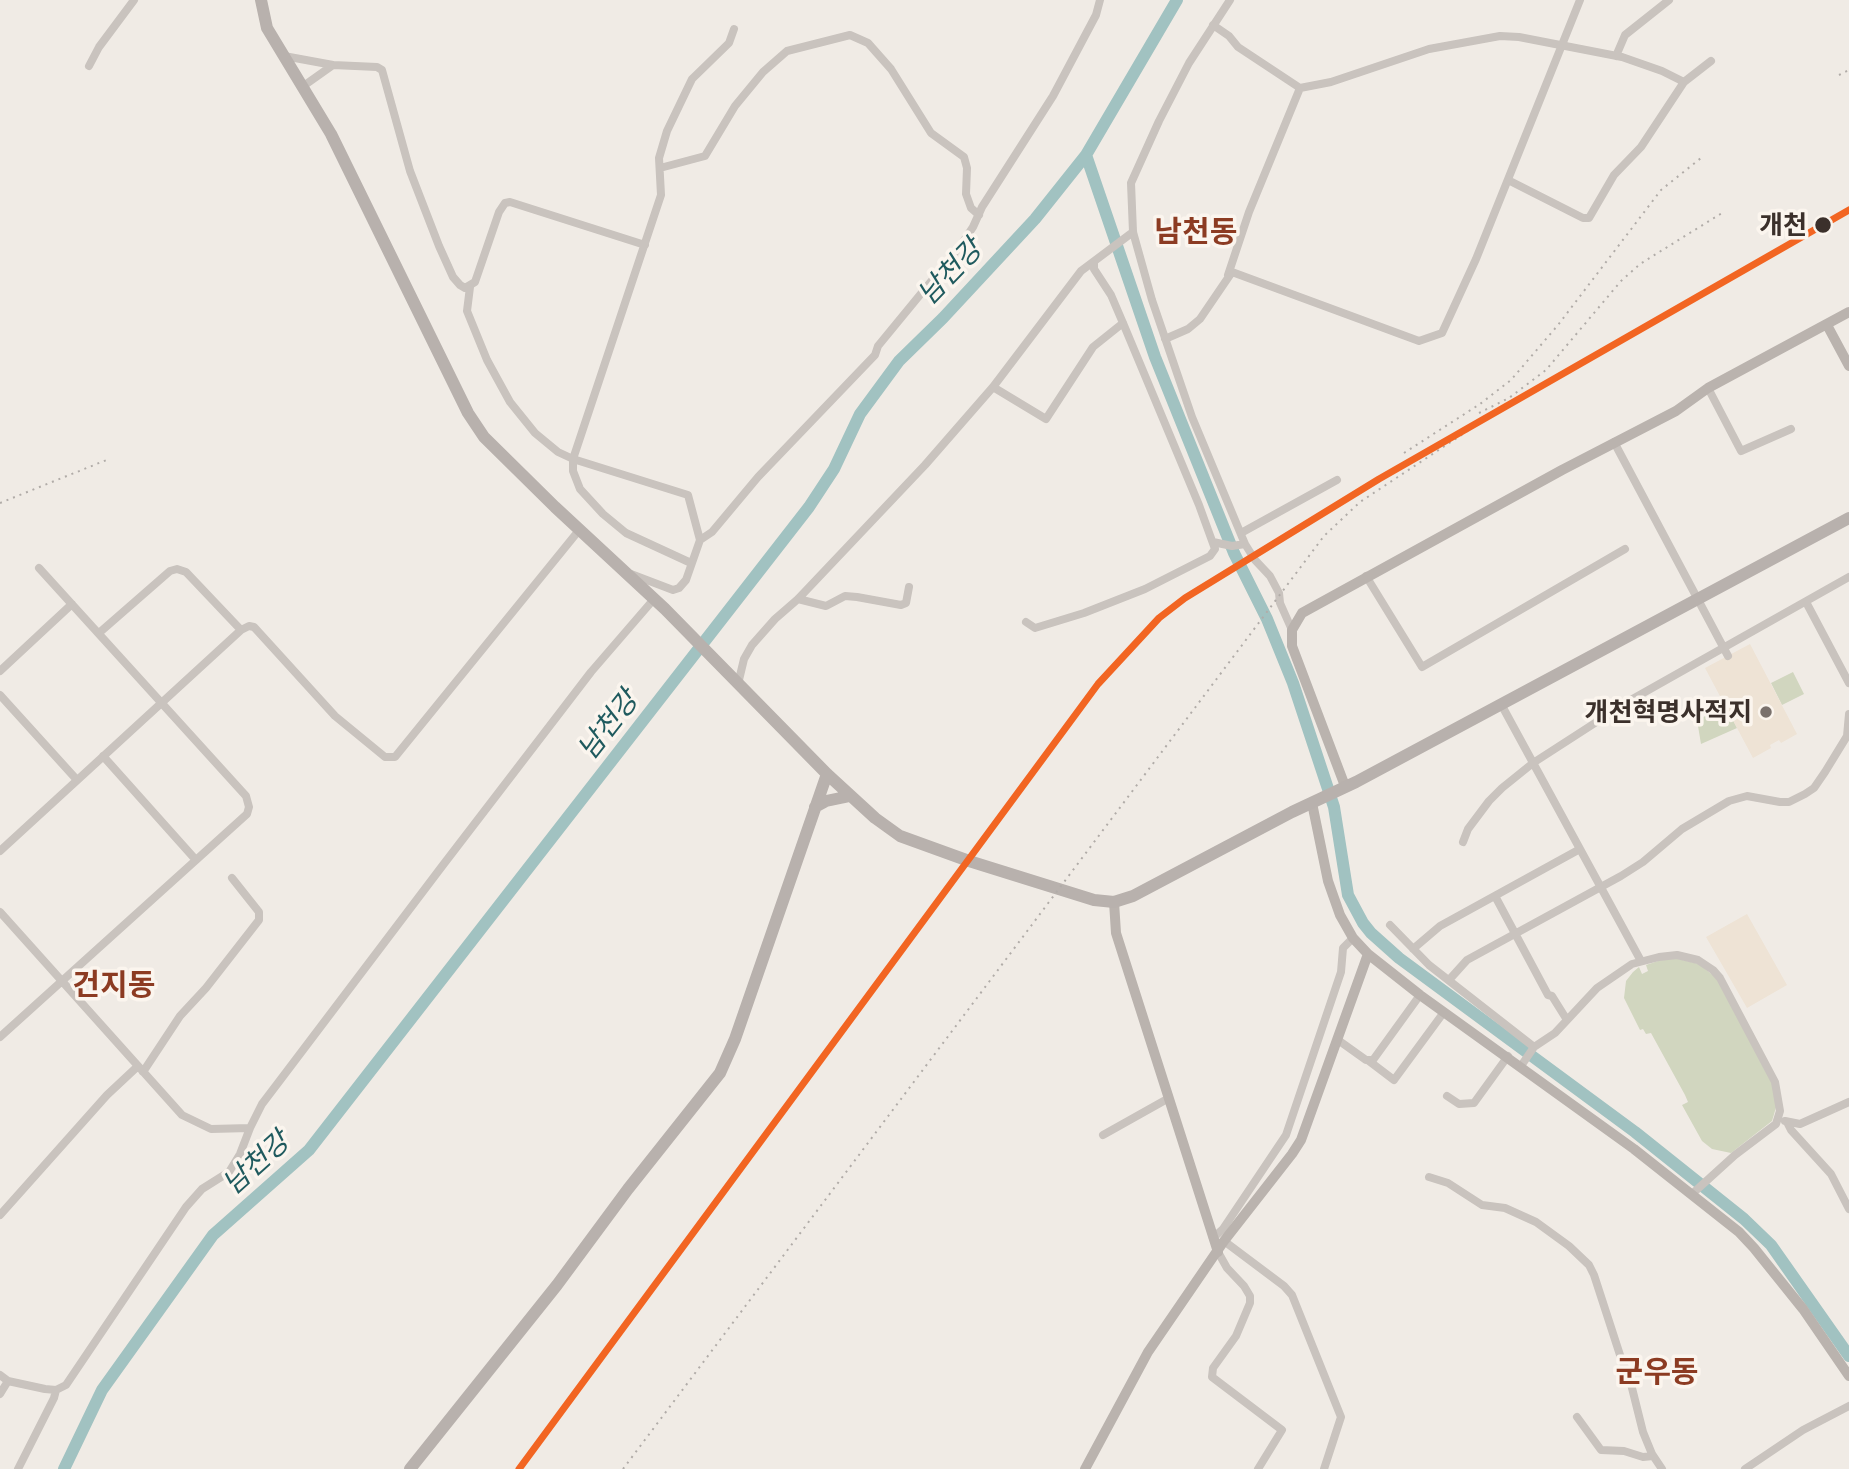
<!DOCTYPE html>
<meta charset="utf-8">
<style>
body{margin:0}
canvas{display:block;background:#f0ebe5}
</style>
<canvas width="1849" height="1469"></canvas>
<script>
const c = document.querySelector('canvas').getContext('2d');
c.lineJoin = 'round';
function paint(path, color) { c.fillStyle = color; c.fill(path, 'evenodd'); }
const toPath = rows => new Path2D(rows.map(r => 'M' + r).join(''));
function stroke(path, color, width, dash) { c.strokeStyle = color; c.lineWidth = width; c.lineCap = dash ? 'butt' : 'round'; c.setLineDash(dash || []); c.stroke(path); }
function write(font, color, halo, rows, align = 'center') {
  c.font = font + ' Commissioner,"Noto Sans KR",sans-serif'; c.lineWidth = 7; c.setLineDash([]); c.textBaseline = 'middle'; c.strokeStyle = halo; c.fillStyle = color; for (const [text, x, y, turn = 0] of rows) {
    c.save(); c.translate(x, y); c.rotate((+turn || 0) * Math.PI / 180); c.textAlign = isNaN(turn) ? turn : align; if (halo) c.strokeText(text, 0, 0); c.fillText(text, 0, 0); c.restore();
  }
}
paint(toPath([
 [1793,672,1804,694,1782,705,1771,683],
 [1726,706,1737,728,1701,744,1697,720],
 [1670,957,1699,964,1719,980,1772,1081,1777,1104,1772,1121,1731,1153,1712,1149,1702,1141,1682,1105,1688,1102,1685,1095,1651,1033,1646,1034,1643,1029,1640,1030,1624,998,1626,981,1633,972,1639,967,1642,974,1648,971,1646,965]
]), '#d1d6bf');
paint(toPath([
 [1750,644,1797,734,1781,743,1779,740,1770,745,1771,748,1753,758,1705,668],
 [1747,914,1787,985,1747,1008,1706,937]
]), '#eee3d5');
stroke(toPath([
 [1086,155,1155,357,1234,553,1267,619,1293,683,1334,807,1348,895,1363,923,1371,933,1399,958,1635,1132,1744,1219,1771,1245,1849,1356],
 [64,1469,102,1390,213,1235,309,1150,809,507,834,469,860,414,899,361,943,318,1035,219,1086,155,1177,0]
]), '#a1c2c1', 12);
stroke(toPath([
 [1230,0,1189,63,1159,121,1131,183,1133,232,1152,300,1192,417,1245,544,1255,560,1270,576,1279,593,1280,603,1292,630],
 [1213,25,1229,36,1238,47,1300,88,1249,212,1228,275],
 [284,56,333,65,302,87],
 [1616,56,1625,35,1669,0],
 [333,65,377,67,382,70,410,171,439,246,453,277,460,285,465,288,475,282,499,212,505,203,510,202,645,245],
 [89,66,99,47,134,0],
 [1300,88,1331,82,1429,49,1500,36,1519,37,1622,57,1662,71,1684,82],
 [660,168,705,156,735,106,763,72,787,51,850,35,868,43,891,69,931,133,964,157,967,168,966,194,971,208,979,215],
 [1508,180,1583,218,1589,218,1614,175,1641,147,1684,82,1711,61],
 [470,287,467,311,487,360,510,402,535,433,558,452,573,459,688,495,700,540,686,580,679,588,673,590,631,574],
 [1165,339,1188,329,1200,319,1232,272,1419,341,1442,333,1476,259,1580,0],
 [993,387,1046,419,1093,347,1123,323],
 [1708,388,1741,451,1791,429],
 [1614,442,1728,656],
 [1241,533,1337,480],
 [700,540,712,532,758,477,875,355,878,346,961,245,973,227,982,207,1053,96,1096,15,1100,0],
 [1213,542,1232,546,1245,544],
 [691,563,626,533,603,514,580,489,573,471,573,459,661,195,659,158,667,131,692,79,729,43,734,29],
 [1366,576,1422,667,1625,549],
 [798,599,826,606,845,596,857,597,901,605,906,603,909,587],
 [1806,602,1849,683],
 [1026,622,1035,628,1084,613,1145,589,1210,556,1215,549,1199,505,1123,323,1111,295,1094,269,1094,262],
 [99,633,170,571,177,569,186,572,241,630],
 [0,671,72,604],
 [738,684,744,659,752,645,775,619,798,599,925,465,993,387,1081,271,1133,232],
 [0,695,77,780],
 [1501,704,1641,961],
 [103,756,195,859],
 [1463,842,1468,829,1489,801,1502,788,1533,763,1629,701,1849,577],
 [0,851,241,630,249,626,254,627,335,716,385,757,395,757,580,529],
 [1495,896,1548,995,1552,996,1567,1020],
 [0,912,182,1115,211,1129,250,1128,262,1104,281,1079,443,865,591,672,654,599],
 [1390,925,1429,965,1534,1047],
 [1413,949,1440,926,1580,849],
 [1449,980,1467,960,1621,876,1643,862,1682,829,1729,801,1747,796,1780,802,1789,802,1805,794,1814,788,1825,772,1847,736,1849,714],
 [0,1037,247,814,249,807,246,796,39,568],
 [1338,1040,1366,1060,1373,1060,1420,995],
 [1369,1061,1394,1080,1444,1012],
 [1521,1066,1534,1047,1555,1033,1597,988,1632,964,1659,957,1677,955,1698,960,1713,970,1720,978,1775,1082,1780,1111,1776,1124,1735,1155,1692,1194],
 [143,1072,180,1016,206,988,259,920,259,912,232,878],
 [1447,1096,1459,1104,1474,1103,1508,1056],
 [1785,1121,1800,1124,1849,1102],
 [1787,1122,1791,1130,1831,1174,1849,1209],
 [1103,1135,1169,1098],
 [1429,1177,1448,1183,1482,1205,1505,1208,1536,1222,1569,1246,1589,1265,1594,1275,1620,1355,1630,1380,1643,1432,1652,1454,1662,1469],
 [0,1215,107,1095,138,1066],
 [1213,1238,1223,1229,1286,1135,1341,972,1343,948,1353,938],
 [1224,1241,1284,1286,1292,1295,1341,1417,1324,1469],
 [1218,1252,1227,1268,1244,1286,1250,1296,1250,1303,1236,1336,1213,1368,1212,1377,1282,1430,1258,1469],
 [0,1375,8,1381,45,1389,56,1390,66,1385,186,1207,202,1189,229,1172,240,1154,250,1128],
 [0,1394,8,1381],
 [1577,1417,1601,1450,1624,1451,1643,1457,1653,1456],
 [18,1469,54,1398,56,1390],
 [1745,1469,1803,1430,1849,1406]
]), '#c9c3be', 8);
stroke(toPath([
 [1827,325,1849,366],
 [1345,786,1292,646,1292,630,1302,613,1562,470,1676,411,1708,388,1849,312],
 [1312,803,1328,881,1340,915,1353,938,1368,954,1420,995,1634,1149,1739,1232,1754,1248,1803,1309,1849,1376],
 [1114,902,1116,933,1218,1252],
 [1085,1469,1148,1352,1224,1241,1292,1154,1301,1140,1368,954]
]), '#bab3ae', 10);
stroke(toPath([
 [261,0,267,28,331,134,468,413,484,437,555,507,665,609,827,774,875,818,900,836,969,861,1094,900,1114,902,1133,896,1292,812,1356,782,1849,518],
 [815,807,826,801,850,796],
 [410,1469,557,1285,628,1189,720,1073,735,1039,827,774]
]), '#b8b1ad', 12);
stroke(toPath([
 [1839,75,1849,70],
 [1479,413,1509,398,1546,370,1621,281,1640,264,1722,213],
 [1404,453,1480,404,1511,380,1558,325,1661,190,1701,158],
 [0,503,109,459],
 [623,1469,1324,536,1360,502,1478,424]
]), '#b1aca8', 2, [2, 5]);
stroke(toPath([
 [519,1469,1098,684,1159,618,1185,598,1379,479,1849,210]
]), '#f26522', 7);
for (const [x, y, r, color] of [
 [1823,225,9,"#3b302b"],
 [1766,712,7,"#7a716c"]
]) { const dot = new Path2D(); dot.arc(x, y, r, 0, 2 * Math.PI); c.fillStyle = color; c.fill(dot); stroke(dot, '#fbf5ee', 2.5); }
write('bold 26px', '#3b302b', '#fbf5ee', [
 ["개천",1807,225]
], 'right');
write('bold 26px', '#3b302b', '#fbf5ee', [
 ["개천혁명사적지",1752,712]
], 'right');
write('italic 28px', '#1f5a5e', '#fbf5ee', [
 ["남천강",950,272,-46],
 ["남천강",608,725,-52],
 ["남천강",256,1163,-42]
]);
write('bold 30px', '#8c3b22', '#fbf5ee', [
 ["남천동",1196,232],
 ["건지동",114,985],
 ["군우동",1657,1372]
]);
</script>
